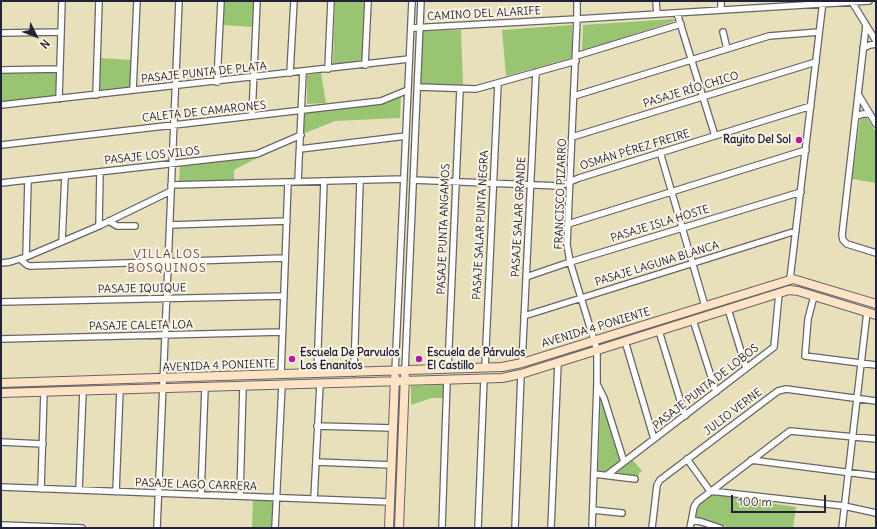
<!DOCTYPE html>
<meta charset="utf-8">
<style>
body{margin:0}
#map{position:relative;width:877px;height:529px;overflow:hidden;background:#e8e0bb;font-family:Delius,sans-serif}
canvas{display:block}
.frame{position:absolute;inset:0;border:2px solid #22223b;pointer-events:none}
.north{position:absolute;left:16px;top:16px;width:40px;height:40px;-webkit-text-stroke:3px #fcf5e5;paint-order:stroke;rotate:132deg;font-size:11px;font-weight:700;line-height:16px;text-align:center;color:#22223b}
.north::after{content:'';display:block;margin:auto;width:14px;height:18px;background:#22223b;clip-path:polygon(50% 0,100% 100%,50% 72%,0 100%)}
.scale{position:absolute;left:731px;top:495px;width:95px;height:18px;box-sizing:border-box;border:2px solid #22223b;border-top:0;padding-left:5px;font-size:12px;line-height:14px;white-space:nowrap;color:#22223b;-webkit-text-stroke:3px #fcf5e5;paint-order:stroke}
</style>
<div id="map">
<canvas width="877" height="529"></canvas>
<div class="frame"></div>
<div class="north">N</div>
<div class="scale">100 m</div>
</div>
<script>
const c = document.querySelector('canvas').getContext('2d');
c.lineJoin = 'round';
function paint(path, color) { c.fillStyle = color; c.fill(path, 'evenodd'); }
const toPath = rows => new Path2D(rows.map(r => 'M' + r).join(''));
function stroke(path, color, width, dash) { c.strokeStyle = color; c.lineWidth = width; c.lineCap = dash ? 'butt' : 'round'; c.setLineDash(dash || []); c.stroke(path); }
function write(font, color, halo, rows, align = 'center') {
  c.font = font + ' Delius,sans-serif'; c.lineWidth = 4; c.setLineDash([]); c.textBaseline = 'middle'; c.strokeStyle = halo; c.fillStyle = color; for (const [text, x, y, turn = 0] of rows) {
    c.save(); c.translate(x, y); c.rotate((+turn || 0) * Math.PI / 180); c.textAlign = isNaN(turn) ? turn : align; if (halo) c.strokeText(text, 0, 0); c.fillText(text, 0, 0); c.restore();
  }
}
paint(toPath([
 [224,1,255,1,254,27,223,25],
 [335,1,366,1,364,59,362,61,333,64],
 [674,19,675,21,582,51,583,25],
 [572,25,572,58,506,76,502,30],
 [461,30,463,85,420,84,423,31],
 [100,58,132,60,132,87,99,90],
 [55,71,57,73,56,95,54,98,1,105,1,72],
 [321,73,326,103,307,104,307,75],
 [401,93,400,118,335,121,305,133,304,132,305,113,380,104],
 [863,117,867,118,876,132,876,183,852,179,860,119],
 [261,156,234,170,234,181,179,181,180,166],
 [443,385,443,398,432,398,411,405,411,386],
 [601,396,621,462,608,471,598,472],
 [632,459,642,471,639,473,639,476,616,473,616,471],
 [709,494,796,507,793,528,729,528,704,519,694,518,696,507],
 [253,499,275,500,274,528,252,528]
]), '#99c573');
const street = toPath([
 [577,1,577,19,567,244,570,262,597,350,597,384,592,528],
 [656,1,657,14],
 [721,1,721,10],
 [852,2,876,41],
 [677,13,715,136],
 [866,25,842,235,843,240,847,244,876,253],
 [411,28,577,19,869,1],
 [723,32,727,49],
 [1,33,61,32],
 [863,48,870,45,876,44],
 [576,56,681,24],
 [365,65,368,1],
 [328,69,331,1],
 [1,70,60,69],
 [290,73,294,1],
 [217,82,221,1],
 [418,87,476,89,576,61],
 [133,90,137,1],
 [858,94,876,124],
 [96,95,99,1],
 [574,96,769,36,819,32],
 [59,99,62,1],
 [1,105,409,59],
 [252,116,257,1],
 [856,116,863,114,870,114],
 [572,137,816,62],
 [1,145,381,101,408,90],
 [300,149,406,136],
 [660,152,705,306],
 [413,180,560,186,579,178,811,106],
 [298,181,303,72],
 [1,183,257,154,301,135],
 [171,185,404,179],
 [109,221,117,226,135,226],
 [568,224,806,150],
 [170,225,287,221],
 [99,226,100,172],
 [62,241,65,176],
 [26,257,28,180],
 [20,259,27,265,30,266,285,258],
 [1,263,10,262,26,257,99,226,171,191],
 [526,277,570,262,801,192],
 [790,279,823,1],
 [814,296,808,319,805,356,876,365],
 [1,302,284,296],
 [728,309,746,368],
 [524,316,796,231],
 [693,320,716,392],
 [659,331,685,416],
 [1,339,282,332],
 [625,341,654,439],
 [522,363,536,72],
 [485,368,498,83],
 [448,369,460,89],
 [405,371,421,1],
 [395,372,412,1],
 [354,373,360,180],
 [317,374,324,181],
 [281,375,288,182],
 [597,384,604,398,624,462],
 [317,426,393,428],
 [1,442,43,444],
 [687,459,710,491,844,506,876,513],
 [751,460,876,476],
 [316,462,392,465],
 [594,474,635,479],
 [607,475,774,347,779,293],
 [1,487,390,502],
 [41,489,44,392],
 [79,490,83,391],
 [116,492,120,389],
 [201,495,205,387],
 [240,496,243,386],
 [314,499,320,384],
 [593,510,622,513],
 [692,520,702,522,720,528],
 [1,525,82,528],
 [157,528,179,1],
 [275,528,282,385],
 [442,528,447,380],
 [478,528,484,379],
 [515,528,521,374],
 [551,528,558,363],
 [652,528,657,485,660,480,778,391,786,389,876,401],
 [690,528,694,507,697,502,790,431,876,439],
 [842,528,867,312]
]);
const secondary = toPath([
 [1,383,502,367,522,363,793,279,876,304],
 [1,393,502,378,521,374,789,290,798,291,876,315],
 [389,528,395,377],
 [399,528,405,376]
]);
stroke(street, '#676468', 8);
stroke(secondary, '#676468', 10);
stroke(street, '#fff', 5.5);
stroke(secondary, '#fee4c5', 8);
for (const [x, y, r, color] of [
 [799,140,4,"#b5179e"],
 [292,359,4,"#b5179e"],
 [419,359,4,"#b5179e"]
]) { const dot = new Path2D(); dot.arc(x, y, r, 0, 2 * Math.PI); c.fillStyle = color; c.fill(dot); stroke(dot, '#fcf5e5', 1.5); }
write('11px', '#22223b', '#fcf5e5', [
 ["CAMINO DEL ALARIFE",484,14,-3],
 ["PASAJE PUNTA DE PLATA",204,73,-6],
 ["PASAJE RÍO CHICO",691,90,-17],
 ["CALETA DE CAMARONES",204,112,-6],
 ["OSMÁN PÉREZ FREIRE",635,150,-17],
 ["PASAJE LOS VILOS",152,156,-6],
 ["FRANCISCO PIZARRO",561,194,-88],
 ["PASAJE SALAR GRANDE",519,217,-87],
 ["PASAJE ISLA HOSTE",660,224,-17],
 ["PASAJE SALAR PUNTA NEGRA",481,225,-87],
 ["PASAJE PUNTA ANGAMOS",444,229,-88],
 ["PASAJE LAGUNA BLANCA",657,264,-17],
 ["PASAJE IQUIQUE",142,289,-1],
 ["PASAJE CALETA LOA",141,326,-1],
 ["AVENIDA 4 PONIENTE",596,328,-17],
 ["AVENIDA 4 PONIENTE",219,366,-2],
 ["PASAJE PUNTA DE LOBOS",706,387,-38],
 ["JULIO VERNE",733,412,-37],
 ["PASAJE LAGO CARRERA",196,485,2]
]);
write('bold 11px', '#22223b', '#fcf5e5', [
 ["Rayito Del Sol",791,140,"right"],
 ["Escuela De Parvulos",300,353],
 ["Los Enanitos",300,366],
 ["Escuela de Párvulos",427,353],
 ["El Castillo",427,366]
], 'left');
c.letterSpacing = '1px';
write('12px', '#664a51', '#fcf5e5', [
 ["VILLA LOS",167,255],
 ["BOSQUINOS",167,269]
]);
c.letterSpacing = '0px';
</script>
